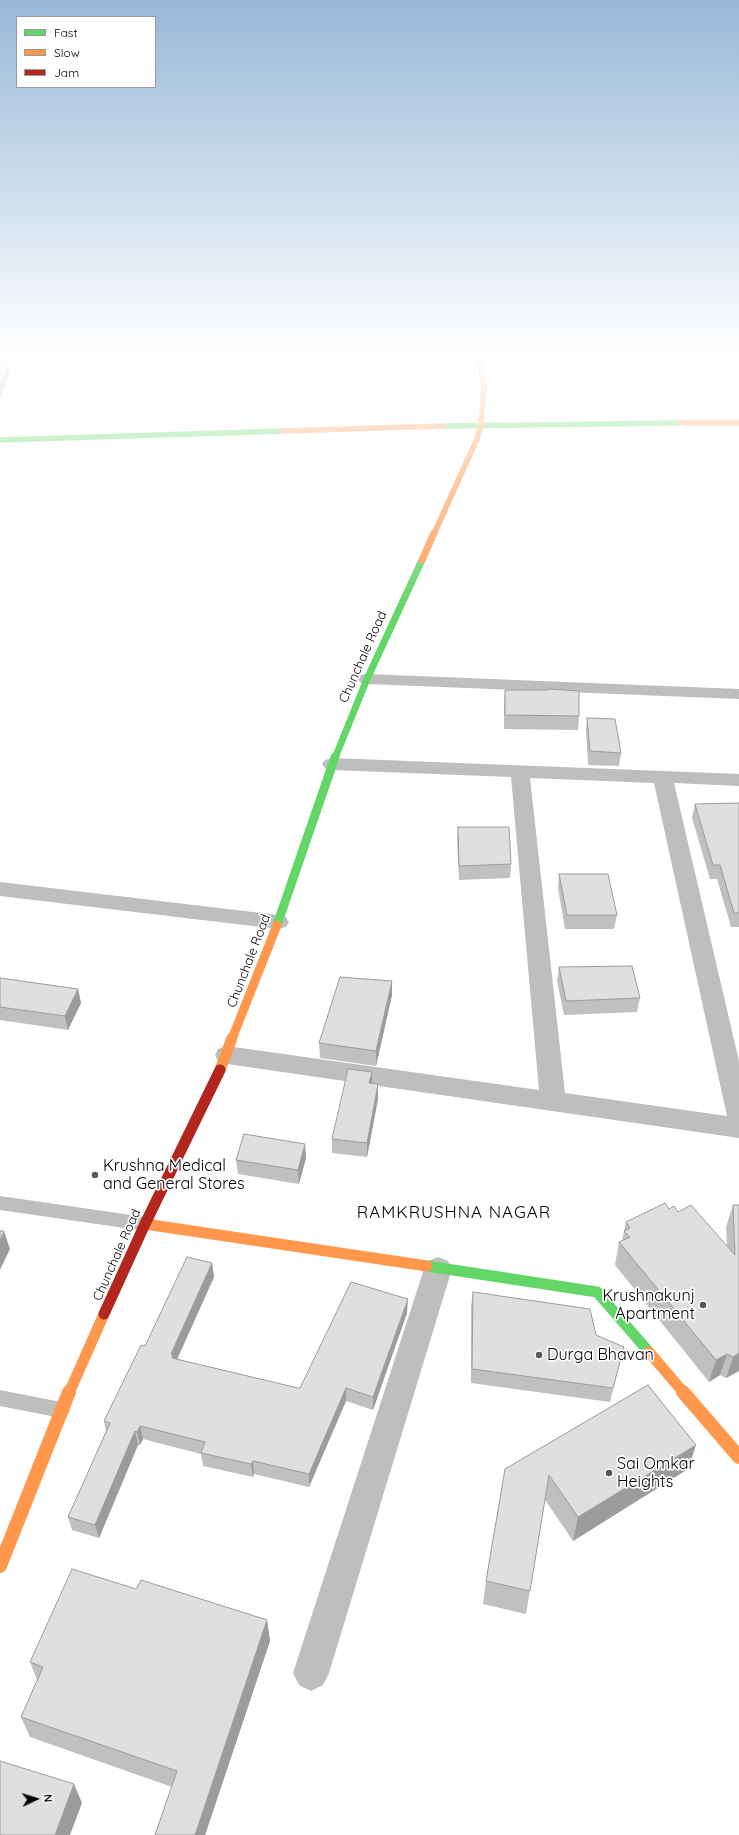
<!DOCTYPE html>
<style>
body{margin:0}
#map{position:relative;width:739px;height:1835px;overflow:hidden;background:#fff;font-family:Quicksand,sans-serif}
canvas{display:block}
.legend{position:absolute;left:16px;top:16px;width:140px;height:72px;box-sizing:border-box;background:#fff;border:1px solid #999;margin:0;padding:5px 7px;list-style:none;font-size:12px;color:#000}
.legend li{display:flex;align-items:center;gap:8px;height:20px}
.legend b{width:20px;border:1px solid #999}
.north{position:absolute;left:16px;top:1779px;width:40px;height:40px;-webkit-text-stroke:3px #fff;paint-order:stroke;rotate:86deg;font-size:11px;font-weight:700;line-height:16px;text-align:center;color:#000}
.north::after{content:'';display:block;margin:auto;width:14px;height:18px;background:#000;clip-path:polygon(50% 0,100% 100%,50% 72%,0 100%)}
</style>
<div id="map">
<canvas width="739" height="1835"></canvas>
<ul class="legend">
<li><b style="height:5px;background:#63d668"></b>Fast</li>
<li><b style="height:5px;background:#ff974d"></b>Slow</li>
<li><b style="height:5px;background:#b3261e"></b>Jam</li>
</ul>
<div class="north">N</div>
</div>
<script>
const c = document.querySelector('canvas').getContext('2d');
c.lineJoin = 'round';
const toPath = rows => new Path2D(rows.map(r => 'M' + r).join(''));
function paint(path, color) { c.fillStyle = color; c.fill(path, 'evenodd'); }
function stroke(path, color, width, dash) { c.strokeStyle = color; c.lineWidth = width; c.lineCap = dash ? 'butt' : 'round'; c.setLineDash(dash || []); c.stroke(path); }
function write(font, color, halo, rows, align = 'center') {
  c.font = font + ' Quicksand,sans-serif'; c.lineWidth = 3.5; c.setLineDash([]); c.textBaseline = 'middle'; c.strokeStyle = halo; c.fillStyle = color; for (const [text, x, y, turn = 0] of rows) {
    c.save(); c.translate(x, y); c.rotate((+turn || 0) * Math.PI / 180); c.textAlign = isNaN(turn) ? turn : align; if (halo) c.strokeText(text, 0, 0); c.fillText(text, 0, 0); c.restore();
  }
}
paint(toPath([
 [0,1196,145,1217,151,1219,153,1224,151,1229,145,1231,0,1210,0,1196],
 [0,1390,61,1402,67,1404,70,1410,67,1416,61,1418,0,1406,0,1390]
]), '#bebebe');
paint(toPath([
 [367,674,739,689,739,699,367,684,361,683,358,679,361,675,367,674],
 [332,758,739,774,739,786,674,783,739,1061,739,1138,227,1064,218,1061,215,1055,218,1049,227,1046,539,1090,511,777,332,770,325,768,322,764,325,760,332,758],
 [530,778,654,783,727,1116,565,1093,530,778],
 [0,882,278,915,286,917,289,922,286,927,278,929,0,896,0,882],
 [438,1257,448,1261,452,1269,329,1673,323,1685,311,1691,299,1685,293,1673,424,1269,428,1261,438,1257]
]), '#bebebe');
stroke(toPath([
 [443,426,680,423],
 [0,440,283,431]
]), '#63d668', 5.5);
stroke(toPath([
 [335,758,367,679,422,560]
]), '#63d668', 7);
stroke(toPath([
 [277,925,335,757]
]), '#63d668', 9);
stroke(toPath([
 [427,1266,597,1292,649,1352]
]), '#63d668', 11);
stroke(toPath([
 [680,423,739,423],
 [283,431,443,426],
 [434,534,477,439,481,425,484,386,479,354]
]), '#ff974d', 5.5);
stroke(toPath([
 [422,560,434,533]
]), '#ff974d', 7);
stroke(toPath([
 [232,1039,277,925]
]), '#ff974d', 9);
stroke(toPath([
 [220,1070,232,1038],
 [145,1224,427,1266],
 [649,1352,684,1393],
 [69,1393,104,1314]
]), '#ff974d', 11);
stroke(toPath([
 [683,1392,739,1457],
 [0,1566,69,1392]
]), '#ff974d', 14);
stroke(toPath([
 [104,1314,145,1224,220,1070]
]), '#b3261e', 11);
paint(toPath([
 [505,690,579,716,578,730,504,729,504,704],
 [587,718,621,753,619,766,588,765,586,732],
 [739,803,739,927,731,927,717,879,710,879,692,818,695,804],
 [458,827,511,864,510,878,459,880,457,841],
 [559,874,617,915,614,929,565,929,558,888],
 [559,967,640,998,637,1012,564,1015,557,981],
 [0,978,78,989,81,1003,68,1030,0,1020],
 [392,995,376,1066,320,1058,319,1043],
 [378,1084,378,1099,367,1157,332,1153,332,1139],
 [305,1144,306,1158,299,1184,238,1174,236,1160],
 [733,1205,739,1205,739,1371,726,1378,720,1375,709,1382,615,1265,619,1242,622,1241,626,1222,669,1209,678,1212,727,1246,726,1227],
 [212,1263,214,1277,177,1359,298,1388,300,1388,407,1313,373,1410,346,1401,309,1487,254,1474,253,1477,203,1466,201,1454,143,1439,140,1445,138,1445,99,1538,72,1530,68,1517,106,1432,104,1421,145,1346],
 [473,1292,596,1335,620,1361,610,1402,471,1383,471,1306],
 [505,1469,688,1469,573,1541,545,1500,526,1614,483,1604,486,1581],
 [136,1589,267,1620,270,1641,205,1835,155,1835,172,1787,30,1737,21,1717,37,1680,30,1662]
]), '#c0c0c0');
paint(toPath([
 [10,364,11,373,0,397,0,384],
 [392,981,392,995,376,1066,376,1051],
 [78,989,81,1003,68,1030,65,1016],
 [372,1072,372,1086,369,1083],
 [378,1084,378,1099,367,1157,367,1143],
 [305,1144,306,1158,299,1184,298,1170],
 [4,1231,10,1249,0,1270,0,1241],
 [212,1263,214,1277,175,1364,174,1372,171,1354],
 [408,1299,407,1313,373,1410,373,1397],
 [739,1353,739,1371,726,1378,733,1357],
 [727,1354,720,1375,709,1382,716,1360],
 [346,1388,346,1401,309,1487,309,1474],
 [140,1426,143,1439,140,1445,137,1432],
 [135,1431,138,1445,99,1538,95,1525],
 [696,1445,688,1469,573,1541,578,1517],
 [253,1461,254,1474,253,1477,251,1464],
 [267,1620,270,1641,205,1835,195,1835],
 [74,1784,82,1803,70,1835,55,1835]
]), '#9c9c9c');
const building = toPath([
 [0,364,10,364,0,384,0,364],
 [548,689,579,691,579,716,505,715,505,690,548,690,548,689],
 [587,718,615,719,621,753,590,751,587,718],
 [739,803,739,913,734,913,720,865,713,865,695,804,739,803],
 [458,827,509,827,511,864,459,866,458,827],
 [559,874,608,874,617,915,567,915,559,874],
 [632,966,640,998,566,1001,559,967,632,966],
 [340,977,392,981,376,1051,319,1043,340,977],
 [0,978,78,989,65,1016,0,1007,0,978],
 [348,1069,372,1072,369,1083,378,1084,367,1143,332,1139,348,1069],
 [244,1134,305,1144,298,1170,236,1160,244,1134],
 [665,1203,669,1209,674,1206,678,1212,691,1205,735,1255,733,1205,739,1205,739,1353,733,1357,727,1354,716,1360,619,1242,630,1237,624,1231,630,1228,626,1222,665,1203],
 [0,1231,4,1231,0,1241,0,1231],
 [187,1257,212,1263,171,1354,173,1355,172,1358,298,1388,300,1388,351,1282,408,1299,373,1397,346,1388,309,1474,253,1461,251,1464,201,1453,205,1442,140,1426,137,1432,135,1431,95,1525,68,1517,110,1423,104,1421,141,1345,145,1346,187,1257],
 [473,1292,590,1309,596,1335,624,1347,613,1388,472,1369,473,1292],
 [648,1385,696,1445,578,1517,549,1475,530,1591,486,1581,505,1469,648,1385],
 [72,1569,136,1589,141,1580,267,1620,195,1835,155,1835,177,1771,21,1717,43,1667,30,1662,72,1569],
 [0,1761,74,1784,55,1835,0,1835,0,1761]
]);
paint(building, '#dfdfdf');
stroke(building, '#9c9c9c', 1);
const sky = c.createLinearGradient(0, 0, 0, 611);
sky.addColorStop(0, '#97b8d8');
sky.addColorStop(0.58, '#fff');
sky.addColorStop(1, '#ffffff00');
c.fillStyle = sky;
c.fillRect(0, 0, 739, 611);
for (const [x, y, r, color] of [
 [95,1175,4,"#595959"],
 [703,1305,4,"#595959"],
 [539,1355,4,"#595959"],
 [609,1473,4,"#595959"]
]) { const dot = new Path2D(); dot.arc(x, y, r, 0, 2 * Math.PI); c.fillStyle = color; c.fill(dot); stroke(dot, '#fff', 1.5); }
write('13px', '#000', '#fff', [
 ["Chunchale Road",363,657,-66],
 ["Chunchale Road",249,961,-69],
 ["Chunchale Road",117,1255,-66]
]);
write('16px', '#000', '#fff', [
 ["Krushna Medical",103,1166],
 ["and General Stores",103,1184],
 ["Krushnakunj",695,1296,"right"],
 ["Apartment",695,1314,"right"],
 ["Durga Bhavan",547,1355],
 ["Sai Omkar",617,1464],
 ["Heights",617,1482]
], 'left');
c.letterSpacing = '1px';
write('17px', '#000', '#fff', [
 ["RAMKRUSHNA NAGAR",454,1213]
]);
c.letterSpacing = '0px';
</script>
